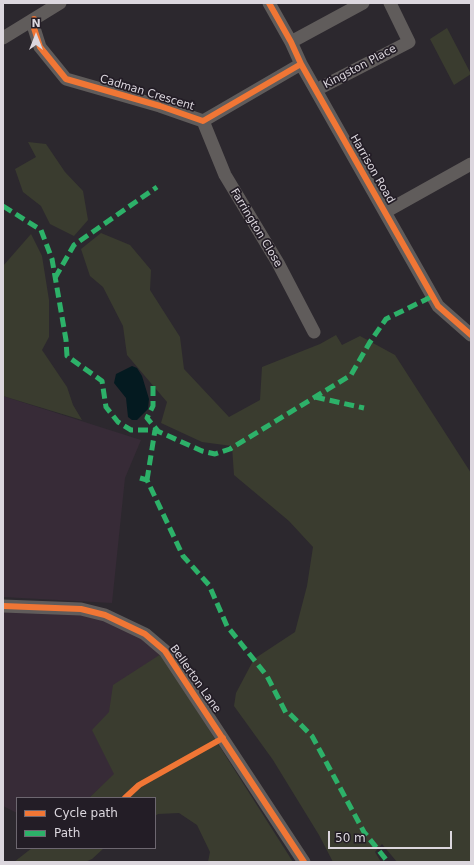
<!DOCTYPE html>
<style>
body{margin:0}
#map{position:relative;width:474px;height:865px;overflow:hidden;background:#2c282e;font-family:"DejaVu Sans",sans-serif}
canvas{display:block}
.frame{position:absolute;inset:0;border:4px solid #dcd7de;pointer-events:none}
.legend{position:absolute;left:16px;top:797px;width:140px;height:52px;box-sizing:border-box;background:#231d26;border:1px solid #6d6770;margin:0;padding:5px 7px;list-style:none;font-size:12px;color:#dcd7de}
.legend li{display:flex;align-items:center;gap:8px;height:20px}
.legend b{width:20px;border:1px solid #6d6770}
.north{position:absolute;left:16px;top:16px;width:40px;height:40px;-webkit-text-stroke:3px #231d26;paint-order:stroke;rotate:0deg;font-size:11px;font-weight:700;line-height:16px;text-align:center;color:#dcd7de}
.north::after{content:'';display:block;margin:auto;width:14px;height:18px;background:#dcd7de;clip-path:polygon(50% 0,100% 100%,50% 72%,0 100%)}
.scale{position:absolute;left:328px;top:831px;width:124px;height:18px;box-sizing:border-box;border:2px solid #dcd7de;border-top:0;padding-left:5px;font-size:12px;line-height:14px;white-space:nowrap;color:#dcd7de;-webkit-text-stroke:3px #231d26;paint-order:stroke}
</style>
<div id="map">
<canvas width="474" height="865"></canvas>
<div class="frame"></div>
<ul class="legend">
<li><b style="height:5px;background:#f07635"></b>Cycle path</li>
<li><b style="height:5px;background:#2db169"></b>Path</li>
</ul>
<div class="north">N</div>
<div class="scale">50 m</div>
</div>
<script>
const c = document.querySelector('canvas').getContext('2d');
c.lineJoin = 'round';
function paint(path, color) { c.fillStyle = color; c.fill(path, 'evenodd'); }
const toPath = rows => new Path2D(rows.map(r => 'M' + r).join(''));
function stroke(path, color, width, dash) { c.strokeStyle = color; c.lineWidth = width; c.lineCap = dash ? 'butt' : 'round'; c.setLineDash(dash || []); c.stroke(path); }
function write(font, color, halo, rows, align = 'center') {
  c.font = font + ' "DejaVu Sans",sans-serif'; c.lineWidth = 3.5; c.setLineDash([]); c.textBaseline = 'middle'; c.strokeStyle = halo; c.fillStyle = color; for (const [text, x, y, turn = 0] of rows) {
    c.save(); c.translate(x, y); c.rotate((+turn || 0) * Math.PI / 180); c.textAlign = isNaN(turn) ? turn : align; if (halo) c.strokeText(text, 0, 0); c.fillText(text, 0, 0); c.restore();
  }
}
paint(toPath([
 [3,396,141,440,125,478,112,603,3,597],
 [3,606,105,615,165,651,115,774,89,798,17,798,17,813,3,806]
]), '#372b37');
paint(toPath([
 [447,28,471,74,454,85,430,39],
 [28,142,46,144,65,172,83,191,88,220,74,236,50,224,41,206,23,192,15,169,36,157],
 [101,233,130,245,151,270,150,290,180,337,184,369,229,417,260,400,262,367,320,344,336,335,342,345,360,336,395,355,471,473,471,862,397,862,382,844,375,852,381,862,333,862,319,835,273,760,234,706,236,693,254,659,295,632,307,586,313,547,289,521,234,475,232,446,202,442,161,423,167,402,127,355,123,326,103,287,90,276,81,249],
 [31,234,42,256,49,300,49,337,42,350,67,387,73,405,82,420,3,396,3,266],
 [161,654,293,862,208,862,210,852,197,825,179,813,158,814,155,816,155,798,89,798,114,774,92,730,109,712,113,685],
 [32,848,104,848,92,859,85,862,14,862]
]), '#3a3c2f');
paint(toPath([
 [132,366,137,368,142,376,149,399,148,409,137,420,132,420,128,417,126,398,114,383,116,374]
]), '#041a20');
stroke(toPath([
 [269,3,291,42,301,64,438,306,471,335],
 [34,19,34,28,40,47,66,79,160,106,203,121,301,64],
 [3,38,60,3],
 [291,42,363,3],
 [316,90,409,42,390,3],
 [203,121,225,175,278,263,314,332],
 [385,212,471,164],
 [3,606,81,609,105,615,145,634,165,651,304,862]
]), '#605c5b', 13);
stroke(toPath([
 [3,206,41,230,52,259,66,340,67,356,102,381,106,407,118,422,131,430,155,430,202,451,215,454,230,449,351,375,370,342,386,319,433,296],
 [55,278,74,245,157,187],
 [153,386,153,406,147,418,158,431],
 [315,397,364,408],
 [140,478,147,480,183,556,209,585,227,626,267,676,286,713],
 [147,480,155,430],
 [290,714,312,736,364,832,388,862]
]), '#2db169', 5, [10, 5]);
stroke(toPath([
 [269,3,291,42,301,64,438,306,471,335],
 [34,19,34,28,40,47,66,79,160,106,203,121,301,64],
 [3,606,81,609,105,615,145,634,165,651,304,862],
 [125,798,139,785,223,738]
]), '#f07635', 6);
write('11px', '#dcd7de', '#231d26', [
 ["Kingston Place",360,67,-28],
 ["Cadman Crescent",147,93,17],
 ["Harrison Road",372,169,60],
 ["Farrington Close",256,228,59],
 ["Bellerton Lane",195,679,55]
]);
</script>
